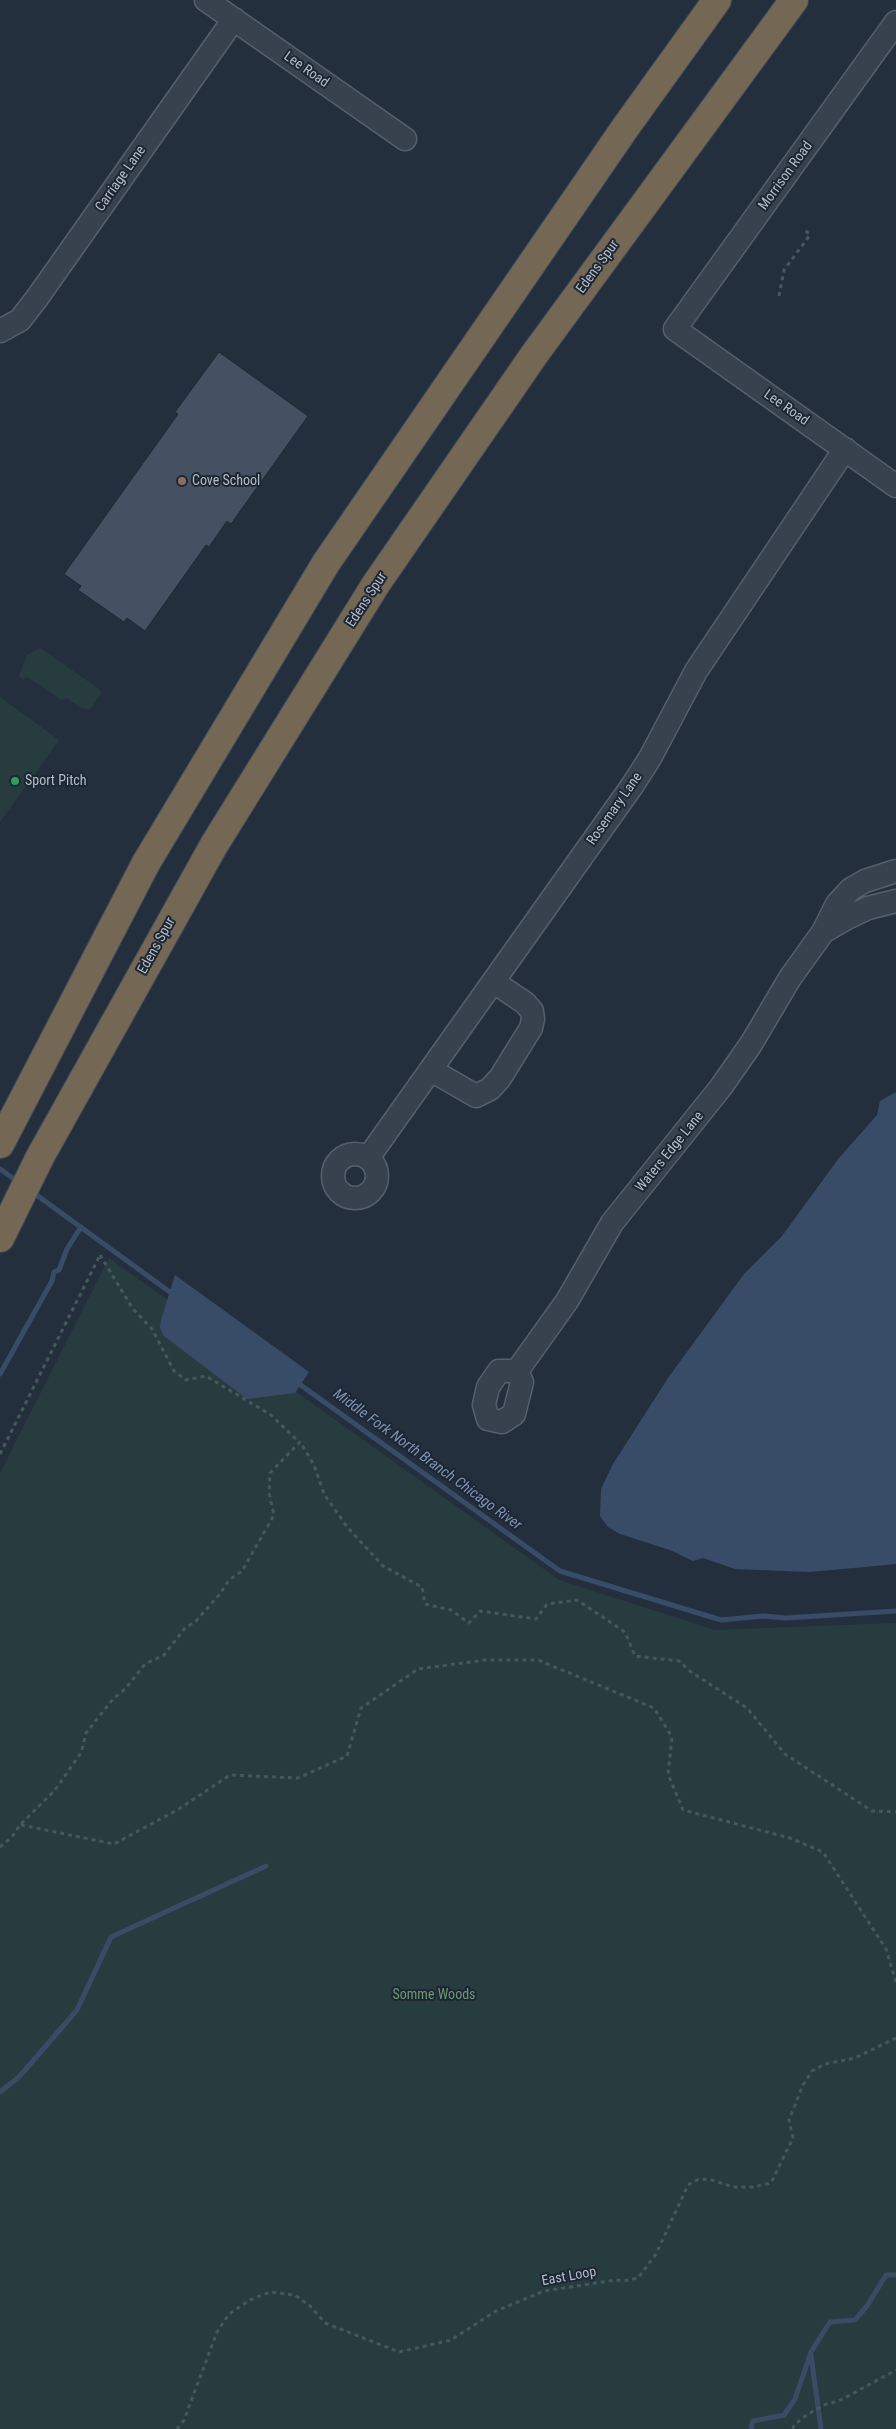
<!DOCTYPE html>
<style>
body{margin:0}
canvas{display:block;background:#242f3e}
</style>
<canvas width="896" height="2429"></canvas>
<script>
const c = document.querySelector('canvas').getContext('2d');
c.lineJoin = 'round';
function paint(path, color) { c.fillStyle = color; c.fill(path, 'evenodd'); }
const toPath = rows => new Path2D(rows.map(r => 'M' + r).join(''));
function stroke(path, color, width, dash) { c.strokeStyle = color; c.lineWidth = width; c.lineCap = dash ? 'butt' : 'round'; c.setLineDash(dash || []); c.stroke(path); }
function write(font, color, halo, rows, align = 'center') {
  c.font = font + ' "Roboto Condensed",sans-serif'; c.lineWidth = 4; c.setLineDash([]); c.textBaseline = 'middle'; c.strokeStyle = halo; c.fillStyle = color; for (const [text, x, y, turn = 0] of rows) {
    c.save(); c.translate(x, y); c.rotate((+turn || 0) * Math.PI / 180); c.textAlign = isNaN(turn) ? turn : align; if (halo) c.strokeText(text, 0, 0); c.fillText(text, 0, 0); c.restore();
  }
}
paint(toPath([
 [40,648,99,689,101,694,90,709,81,708,66,698,61,700,30,678,26,677,23,680,19,676,27,655],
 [0,697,59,740,0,822],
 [109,1258,559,1580,715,1630,896,1623,896,2429,0,2429,0,1473]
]), '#263c3f');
paint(toPath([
 [896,1092,896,1564,810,1572,735,1569,703,1558,693,1561,670,1550,620,1534,608,1527,600,1516,601,1489,613,1464,668,1378,744,1274,782,1236,839,1158,877,1115,880,1101],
 [175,1275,309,1372,295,1393,247,1399,164,1336,160,1328,161,1320]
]), '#394c67');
stroke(toPath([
 [0,1169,18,1182],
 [31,1191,174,1295],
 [0,1374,52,1281,54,1272,59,1270,67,1249,81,1227],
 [295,1381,560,1571,721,1620,763,1616,786,1618,896,1611],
 [0,2092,19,2077,77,2010,111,1937,266,1866],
 [811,2355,821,2429],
 [751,2429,753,2421,784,2415,795,2399,811,2352,830,2322,855,2320,867,2306,886,2275,896,2275]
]), '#394c67', 5);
const building = toPath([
 [219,352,308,416,231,524,227,521,209,547,206,545,145,631,127,618,124,622,78,590,81,586,64,574,178,414,175,412,219,352]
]);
paint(building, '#455162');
stroke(building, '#1f2835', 1);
const minor = toPath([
 [206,0,405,139],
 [896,22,675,329,896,486],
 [0,331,20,320,37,298,234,19],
 [823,932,847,918,868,908,896,901],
 [431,1070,476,1096,490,1089,500,1078,531,1028,533,1019,532,1011,525,1003,494,982],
 '333 1176a22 22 0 1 1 44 0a22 22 0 1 1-44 0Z',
 [368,1158,632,786,650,758,696,671,845,449],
 [517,1371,522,1382,514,1414,502,1422,488,1419,484,1405,488,1387,499,1371,517,1371,567,1301,612,1223,721,1087,751,1044,790,978,823,932,837,904,851,889,865,881,896,871]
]);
const highway = toPath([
 [0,1144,146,863,326,563,625,128,717,0],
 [0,1238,40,1157,214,845,376,584,534,355,794,0]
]);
stroke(minor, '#565f6c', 25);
stroke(highway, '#434c59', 30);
stroke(toPath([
 [779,296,784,270,810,235,804,229],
 [100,1255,133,1309,152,1329,174,1371,186,1380,206,1376,271,1415,299,1442],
 [0,1454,100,1255],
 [21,1825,114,1844,179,1809,230,1775,298,1778,347,1756,361,1708,418,1669,485,1660,538,1660,654,1708,672,1737,668,1774,683,1810,790,1838,823,1852,886,1949,896,1982],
 [0,1847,12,1837,20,1825,55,1790,81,1753,86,1733,113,1699,125,1689,145,1664,164,1655,185,1628,196,1621,220,1594,229,1580,242,1571,274,1515,269,1493,270,1473,300,1442,314,1465,324,1494,348,1528,383,1566,422,1587,425,1604,451,1610,469,1623,480,1611,536,1619,547,1604,577,1600,625,1632,635,1656,679,1661,691,1672,747,1708,785,1754,872,1811,896,1812],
 [177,2429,184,2420,217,2332,229,2314,250,2300,270,2292,295,2295,310,2306,325,2323,399,2352,451,2340,496,2311,544,2291,616,2280,624,2281,638,2278,656,2254,688,2185,697,2180,709,2179,733,2187,753,2187,771,2183,793,2138,789,2120,803,2085,812,2071,825,2064,855,2058,896,2038],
 [793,2429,794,2425,808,2414,826,2404,839,2401,896,2370]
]), '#44595c', 3, [4, 4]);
stroke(minor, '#38414e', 22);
stroke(highway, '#746855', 28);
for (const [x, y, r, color] of [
 [182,481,5,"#8d6e63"],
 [15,781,5,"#2e9e5b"]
]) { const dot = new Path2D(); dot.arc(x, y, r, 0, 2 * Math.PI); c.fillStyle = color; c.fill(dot); stroke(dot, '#1d2633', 2); }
write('14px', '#b4bcc9', '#1d2633', [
 ["Lee Road",306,70,35],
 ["Morrison Road",786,176,-54],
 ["Carriage Lane",121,179,-55],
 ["Edens Spur",598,267,-54],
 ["Lee Road",786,408,35],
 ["Edens Spur",367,600,-57],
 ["Rosemary Lane",615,809,-55],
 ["Edens Spur",157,946,-61],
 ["Waters Edge Lane",670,1152,-51],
 ["East Loop",569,2277,-10]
]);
write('14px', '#b4bcc9', '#1d2633', [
 ["Cove School",192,481],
 ["Sport Pitch",25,781]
], 'left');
write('14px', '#6b9a76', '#1d2633', [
 ["Somme Woods",434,1995]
]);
write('italic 15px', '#7c92b1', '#1d2633', [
 ["Middle Fork North Branch Chicago River",427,1460,36]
]);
</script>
